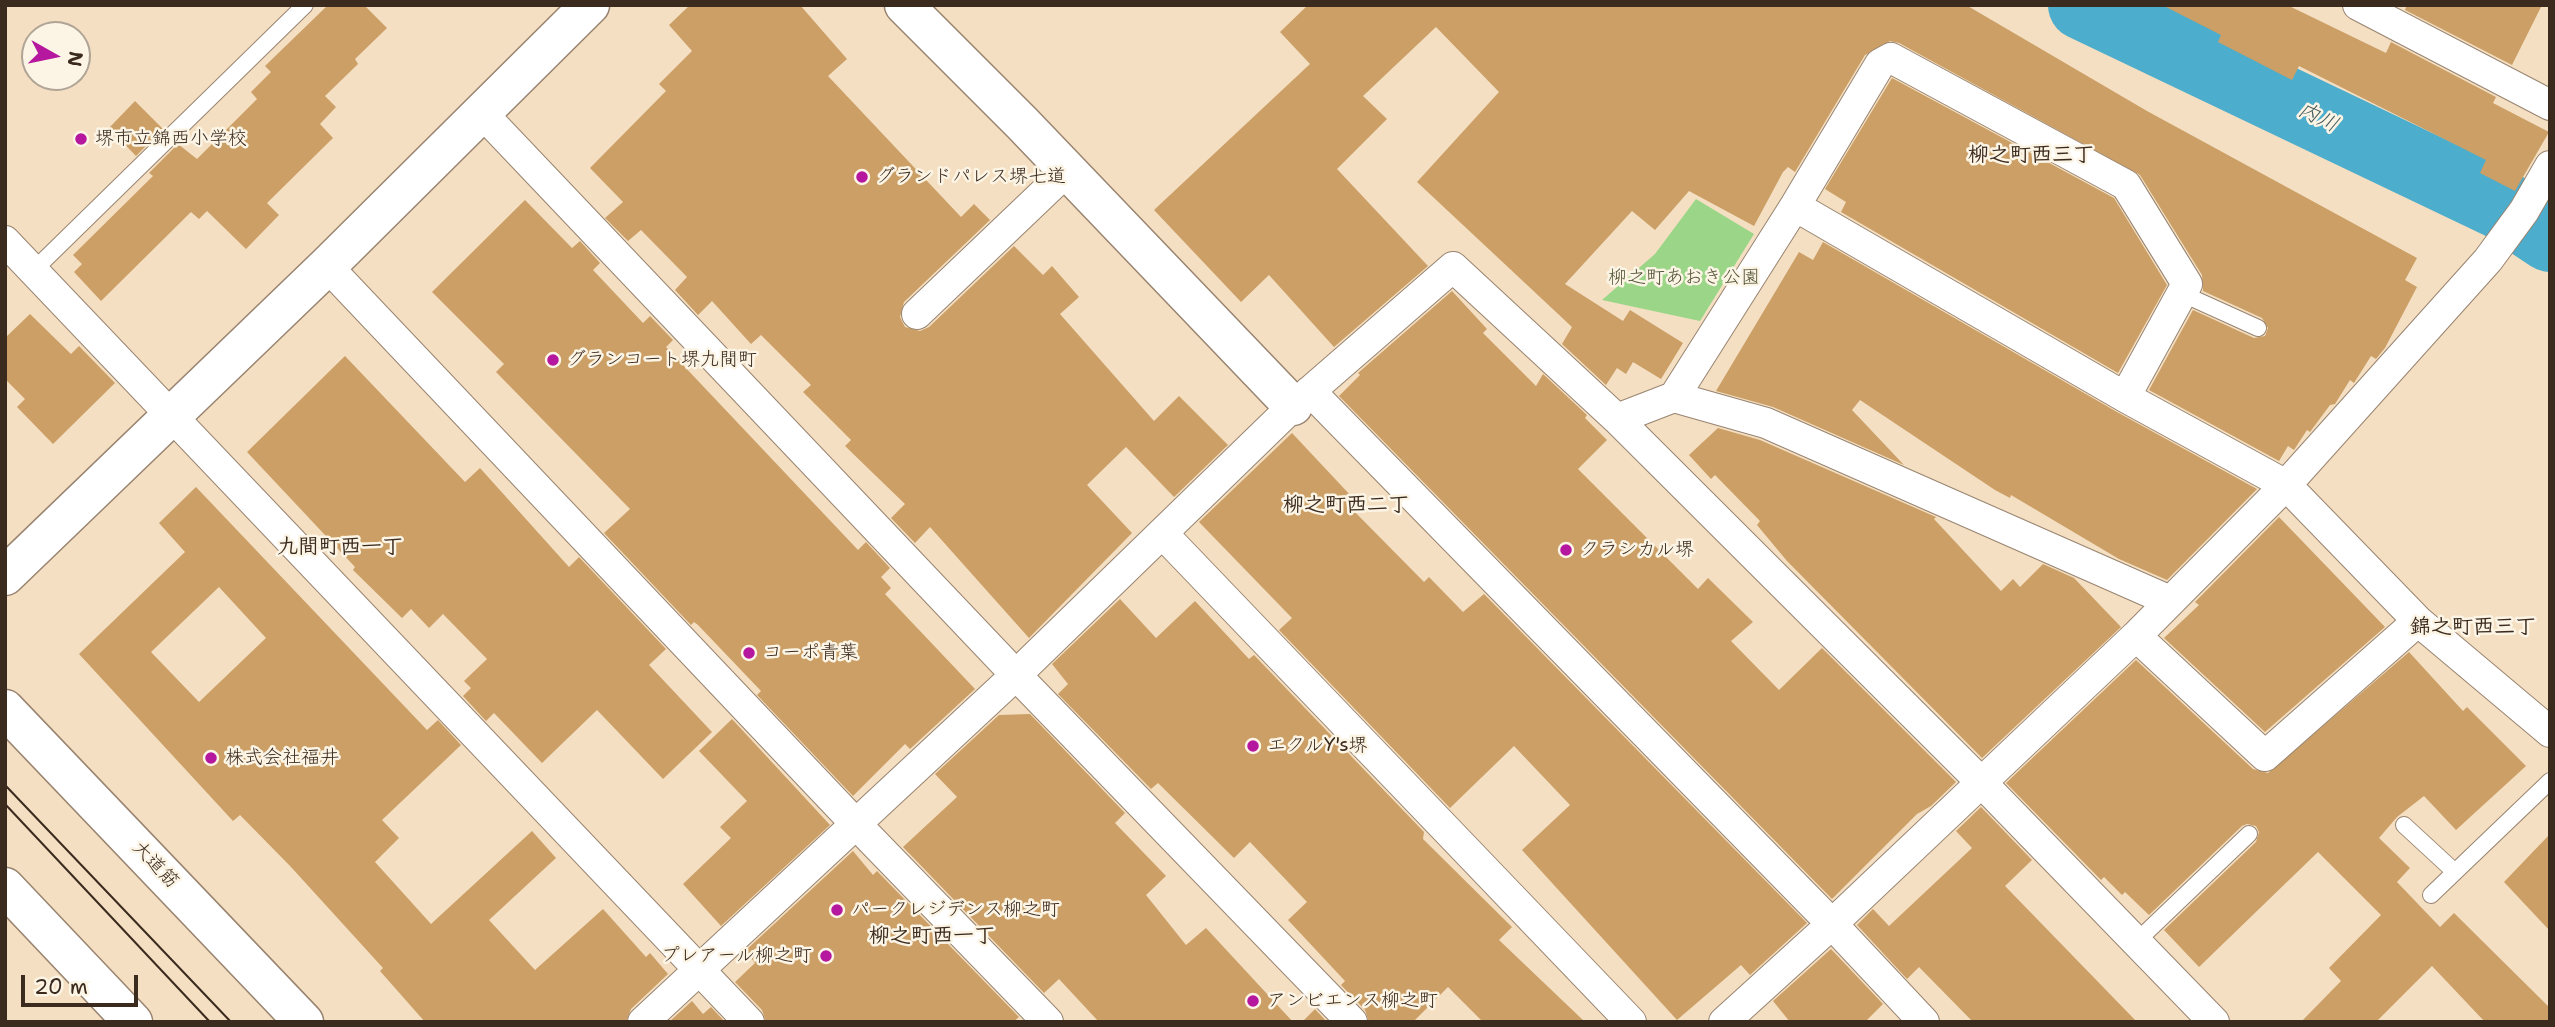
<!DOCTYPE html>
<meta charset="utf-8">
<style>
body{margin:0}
#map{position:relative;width:2555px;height:1027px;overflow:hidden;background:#f4dfc2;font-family:"Shantell Sans",sans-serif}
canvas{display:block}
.frame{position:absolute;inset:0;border:7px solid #3b2a1e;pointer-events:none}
.north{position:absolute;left:21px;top:21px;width:70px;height:70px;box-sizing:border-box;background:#fcf5e5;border:2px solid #afa495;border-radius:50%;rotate:99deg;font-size:19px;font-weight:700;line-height:28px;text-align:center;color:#3b2a1e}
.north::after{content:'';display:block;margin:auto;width:24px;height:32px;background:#b5179e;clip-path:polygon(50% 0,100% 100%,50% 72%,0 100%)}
.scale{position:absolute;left:21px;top:975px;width:117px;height:32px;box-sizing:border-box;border:4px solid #3b2a1e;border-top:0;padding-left:9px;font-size:21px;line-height:24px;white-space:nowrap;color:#3b2a1e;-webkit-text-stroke:5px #fcf5e5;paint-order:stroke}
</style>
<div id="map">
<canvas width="2555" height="1027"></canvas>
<div class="frame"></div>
<div class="north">N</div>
<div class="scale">20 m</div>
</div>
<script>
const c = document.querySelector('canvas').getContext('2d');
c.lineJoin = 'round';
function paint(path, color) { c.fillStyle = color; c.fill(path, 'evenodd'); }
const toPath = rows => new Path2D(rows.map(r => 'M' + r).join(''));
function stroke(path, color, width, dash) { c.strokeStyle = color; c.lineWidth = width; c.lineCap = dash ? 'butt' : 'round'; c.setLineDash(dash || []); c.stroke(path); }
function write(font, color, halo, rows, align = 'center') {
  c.font = font + ' "Shantell Sans","Klee One",sans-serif'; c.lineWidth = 5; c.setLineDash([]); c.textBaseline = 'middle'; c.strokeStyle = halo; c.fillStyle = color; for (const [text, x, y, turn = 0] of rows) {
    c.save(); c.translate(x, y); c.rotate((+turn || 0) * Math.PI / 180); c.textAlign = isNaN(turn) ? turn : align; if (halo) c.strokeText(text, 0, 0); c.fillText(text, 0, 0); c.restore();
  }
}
paint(toPath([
 [1696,199,1754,234,1700,321,1602,300,1655,254]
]), '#9ad588');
stroke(toPath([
 [2083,5,2502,205,2550,237]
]), '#4dadcc', 70);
paint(toPath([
 [328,5,364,5,387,28,355,59,358,64,325,96,336,107,320,124,333,138,267,203,279,215,246,249,207,211,199,219,191,212,101,301,74,272,82,264,73,255,153,176,149,173,178,144,197,159,257,99,251,92,271,72,265,66],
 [690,5,800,5,847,59,828,76,961,217,974,204,990,220,904,302,900,317,905,327,920,331,929,327,1014,246,1043,275,1052,266,1079,297,1060,314,1154,421,1179,396,1228,445,1174,497,1126,447,1087,485,1132,533,1029,638,930,527,915,543,891,518,905,504,845,446,851,440,803,392,811,385,761,335,751,344,712,301,698,315,675,290,687,277,641,230,628,241,605,218,623,202,590,168,666,91,659,84,692,51,669,25],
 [1308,5,1966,5,2147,111,2417,258,2405,280,2417,287,2385,348,2376,359,2371,356,2354,383,2350,380,2335,404,2330,405,2310,432,2307,430,2294,450,2288,446,2279,461,2149,390,2193,310,2254,338,2265,336,2268,328,2262,318,2203,291,2202,275,2140,175,1899,43,1890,41,1865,55,1795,172,1788,167,1783,172,1754,226,1689,191,1655,230,1632,211,1565,284,1623,321,1630,310,1683,343,1661,379,1633,362,1626,374,1617,368,1606,385,1562,344,1572,327,1417,182,1499,92,1436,27,1363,96,1387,119,1337,169,1428,266,1334,347,1269,275,1241,302,1154,210,1310,64,1280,32],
 [2162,5,2287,5,2386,53,2391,42,2496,97,2493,103,2549,132,2515,191,2480,173,2486,160,2299,66,2292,80,2218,42,2221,35],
 [2407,5,2542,5,2512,65,2405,10],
 [1892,78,2114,198,2167,285,2118,373,1841,212,1846,202,1825,189],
 [135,101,163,129,136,156,109,128],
 [525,200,572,248,580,241,600,263,593,270,643,323,650,316,673,340,666,347,858,550,866,542,890,568,881,577,891,588,885,594,975,689,910,749,905,744,853,796,757,695,761,691,698,625,694,622,691,625,604,533,630,509,496,372,504,364,432,292],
 [1823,242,2117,412,2257,489,2167,580,2119,559,2011,495,2010,498,1995,490,1860,400,1852,410,1904,465,1773,407,1716,391,1799,252,1813,260],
 [1452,291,1487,329,1483,333,1536,386,1543,374,1587,415,1585,418,1607,440,1578,469,1698,589,1708,578,1753,622,1731,641,1779,690,1822,648,1956,782,1931,806,1917,814,1832,899,1339,396,1360,375,1358,373],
 [30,314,71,354,79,346,115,383,53,444,17,407,25,399,5,379,5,338],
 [345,356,465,482,480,468,569,567,579,557,666,649,649,665,712,732,663,779,597,710,542,763,494,713,486,721,463,696,471,688,464,681,487,659,443,614,429,628,411,609,402,618,353,570,355,567,247,452],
 [1718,428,1760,440,1936,517,1934,519,2001,591,2013,579,2020,587,2043,564,2074,578,2121,627,1982,758,1787,561,1757,525,1760,521,1715,475,1711,479,1689,455],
 [1292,433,1352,497,1346,503,1424,582,1429,577,1463,612,1484,594,1807,923,1750,975,1741,965,1677,1020,1522,850,1570,805,1514,746,1450,808,1279,630,1292,618,1199,522],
 [196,487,427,730,438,720,461,745,382,820,399,838,375,862,431,924,532,831,556,858,489,920,535,970,603,909,646,957,650,953,668,974,631,1009,626,1022,425,1022,380,971,383,968,291,867,240,815,233,821,79,654,185,552,159,523],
 [219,587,266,638,199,702,151,652],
 [2279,517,2385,627,2265,732,2164,638,2199,605,2195,602],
 [1120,599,1156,638,1195,601,1249,659,1254,655,1424,832,1423,839,1512,927,1499,940,1585,1022,1483,1022,1448,987,1413,1022,1369,1022,1365,1010,1341,985,1345,981,1288,920,1307,902,1250,842,1234,858,1158,783,1151,789,1058,694,1068,684,1052,664],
 [2409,652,2463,711,2467,707,2526,766,2456,830,2424,796,2397,817,2379,838,2410,868,2397,882,2440,927,2454,913,2550,1008,2550,1022,2485,1022,2432,966,2376,1022,2301,1022,2341,981,2329,968,2381,915,2318,852,2199,967,2164,930,2256,842,2259,832,2256,826,2247,824,2242,826,2149,915,2125,892,2122,895,2104,877,2101,880,2006,783,2136,660,2253,769,2268,773],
 [1030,714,1125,813,1115,823,1166,876,1146,895,1186,945,1206,928,1293,1022,1099,1022,1059,979,1044,993,903,847,957,797,935,774,999,715],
 [732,719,830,825,721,926,683,884,731,838,720,827,747,801,699,751],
 [1981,807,2032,860,2005,886,2137,1022,1973,1022,1919,967,1907,979,1857,925,1873,909,1889,926,1972,848,1956,831],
 [2550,834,2550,931,2504,882],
 [853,851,873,875,877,871,1019,1017,1013,1022,766,1022,762,1010,735,982,755,963,745,951],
 [1831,949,1883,1004,1865,1022,1790,1022,1773,1001],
 [692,1001,703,1014,711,1007,725,1022,669,1022],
 [1315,1009,1327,1022,1302,1022]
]), '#cb9f66');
const service = toPath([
 [34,270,305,5],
 [2183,294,2258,328],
 [2404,825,2455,872],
 [2431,895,2550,781],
 [2136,942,2249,834]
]);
const minor = toPath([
 [2358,5,2550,105],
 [482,113,1016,675,1352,1022],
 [1795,206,1880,64,1891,58,2126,185,2187,284,2125,397],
 [5,241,749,1022],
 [327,266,855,823,1048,1022],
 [917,314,1068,170],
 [1310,391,1832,924,1924,1022],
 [1674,397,1766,423,2170,601],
 [1617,419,1674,397,1795,206,2125,397,2286,485,2418,621,2550,732],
 [1162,533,1631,1022],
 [2136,636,2265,756,2418,621],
 [643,1022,1016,675,1293,406,1453,267,1617,419,1981,782,2214,1022],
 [1724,1022,1832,924,2136,636,2286,485,2488,260,2524,211,2550,166]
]);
const tertiary = toPath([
 [904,5,1022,123,1293,406],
 [5,576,327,266,590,5],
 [5,709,304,1022],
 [5,887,133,1022]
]);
stroke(service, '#988470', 18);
stroke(minor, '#988470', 32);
stroke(tertiary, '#988470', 41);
stroke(service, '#fff', 16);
stroke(minor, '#fff', 30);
stroke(tertiary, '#fff', 38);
stroke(toPath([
 [5,785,231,1022],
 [5,804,210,1022]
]), '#3b2a1e', 2);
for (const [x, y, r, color] of [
 [81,139,7,"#b5179e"],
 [862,177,7,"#b5179e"],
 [553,360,7,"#b5179e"],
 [1566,550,7,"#b5179e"],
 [749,653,7,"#b5179e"],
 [1253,746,7,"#b5179e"],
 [211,758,7,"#b5179e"],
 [837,910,7,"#b5179e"],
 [826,956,7,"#b5179e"],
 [1253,1001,7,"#b5179e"]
]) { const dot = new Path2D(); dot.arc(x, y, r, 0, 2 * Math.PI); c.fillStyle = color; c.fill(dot); stroke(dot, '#fcf5e5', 2.5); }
write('19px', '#3b2a1e', '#fcf5e5', [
 ["堺市立錦西小学校",95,139],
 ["グランドパレス堺七道",876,177],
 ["グランコート堺九間町",567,360],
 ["クラシカル堺",1580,550],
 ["コーポ青葉",763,653],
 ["エクルY's堺",1267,746],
 ["株式会社福井",225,758],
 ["パークレジデンス柳之町",851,910],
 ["プレアール柳之町",812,956,"right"],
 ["アンビエンス柳之町",1267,1001]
], 'left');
write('19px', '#535538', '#fcf5e5', [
 ["柳之町あおき公園",1684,278]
]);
write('19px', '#3b2a1e', '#fcf5e5', [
 ["大道筋",155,865,46]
]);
write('italic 21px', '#41585b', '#fcf5e5', [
 ["内川",2318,118,26]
]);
write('bold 21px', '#3b2a1e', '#fcf5e5', [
 ["柳之町西三丁",2031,156],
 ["柳之町西二丁",1346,506],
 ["九間町西一丁",340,548],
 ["錦之町西三丁",2473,628],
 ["柳之町西一丁",932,937]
]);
</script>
